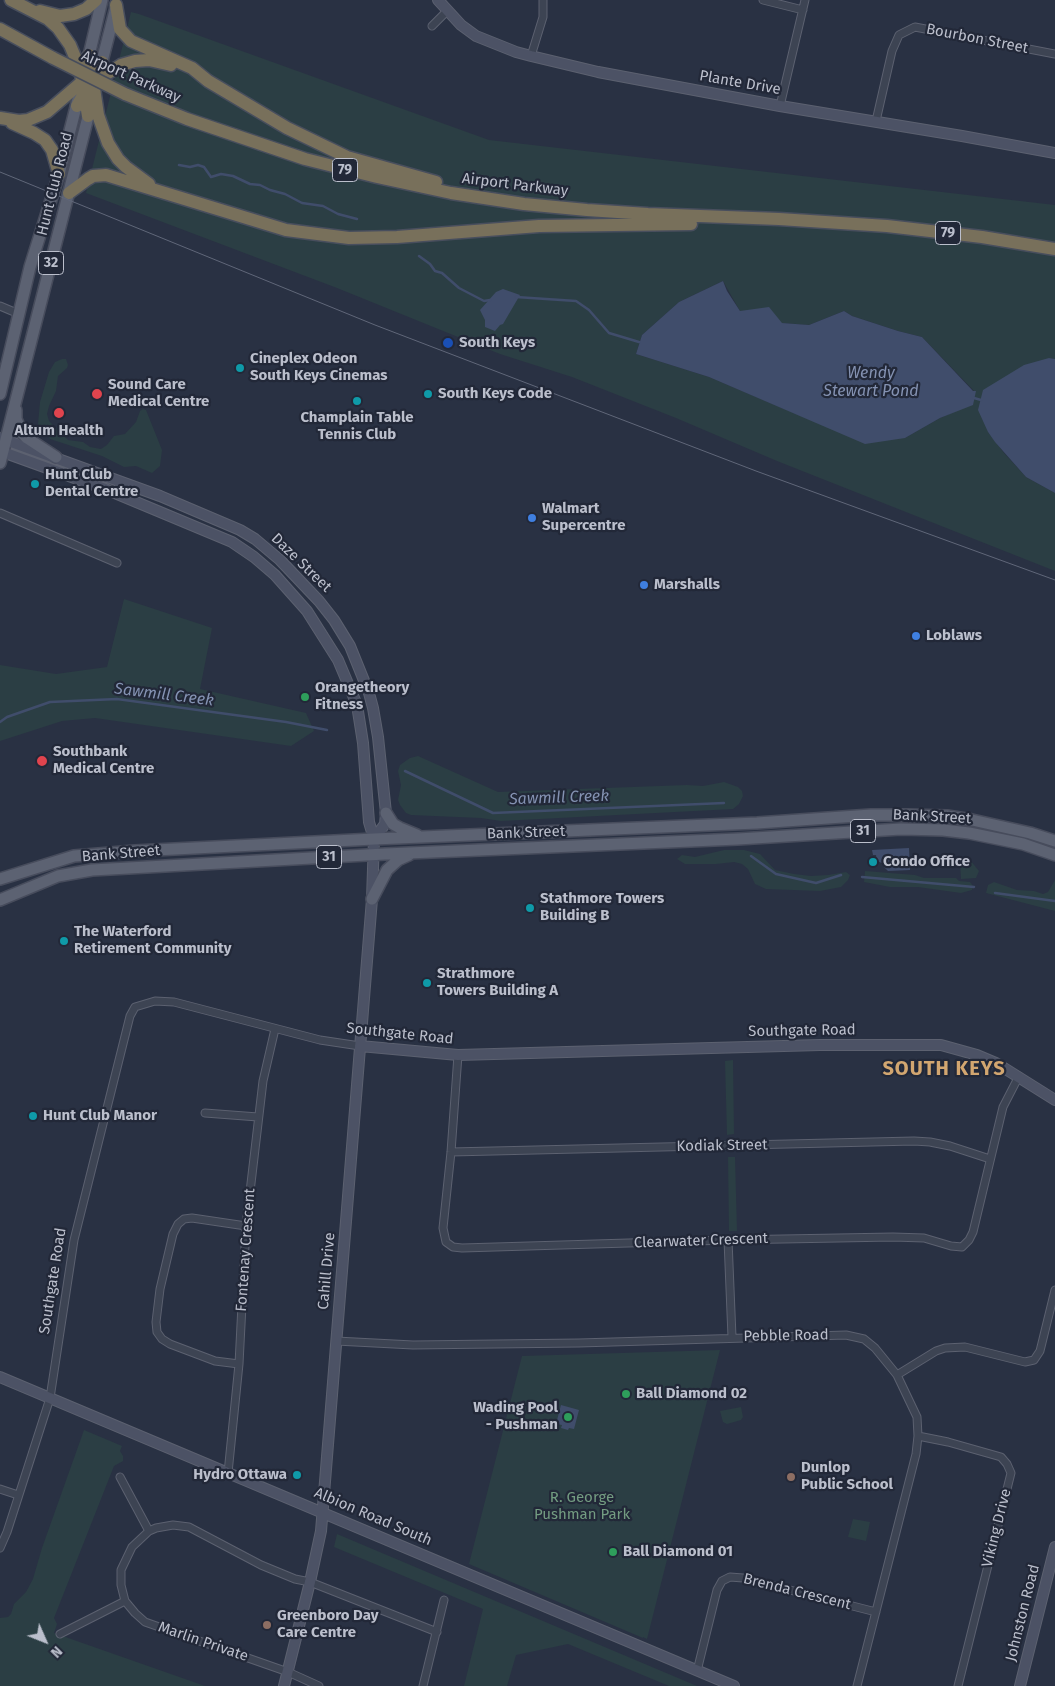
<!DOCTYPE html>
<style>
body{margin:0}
#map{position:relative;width:1055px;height:1686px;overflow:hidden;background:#293143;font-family:"Fira Sans",sans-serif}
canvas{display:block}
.north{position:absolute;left:20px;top:1616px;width:50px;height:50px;-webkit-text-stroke:4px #222838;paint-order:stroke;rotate:134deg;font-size:14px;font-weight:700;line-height:20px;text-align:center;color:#bbbfcc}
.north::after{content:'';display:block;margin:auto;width:18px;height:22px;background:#bbbfcc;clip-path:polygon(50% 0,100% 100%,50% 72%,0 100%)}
</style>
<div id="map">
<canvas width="1055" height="1686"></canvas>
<div class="north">N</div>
</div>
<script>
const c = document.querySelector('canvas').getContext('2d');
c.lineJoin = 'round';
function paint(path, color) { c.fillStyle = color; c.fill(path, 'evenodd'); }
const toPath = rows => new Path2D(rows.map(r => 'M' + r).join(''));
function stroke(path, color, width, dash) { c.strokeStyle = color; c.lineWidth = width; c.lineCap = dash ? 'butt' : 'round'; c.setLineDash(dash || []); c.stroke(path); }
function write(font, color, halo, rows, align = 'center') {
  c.font = font + ' "Fira Sans",sans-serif'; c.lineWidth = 4.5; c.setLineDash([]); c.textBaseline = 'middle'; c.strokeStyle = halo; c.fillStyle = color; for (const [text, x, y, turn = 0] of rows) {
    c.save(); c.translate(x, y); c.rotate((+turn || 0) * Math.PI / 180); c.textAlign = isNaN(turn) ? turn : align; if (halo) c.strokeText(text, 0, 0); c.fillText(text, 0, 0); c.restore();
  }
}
paint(toPath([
 [131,12,139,14,489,140,1055,205,1055,359,1049,358,988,432,1004,453,1026,477,1055,493,1055,571,777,461,676,418,572,377,500,354,337,288,86,193],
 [723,281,740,311,782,323,809,325,844,311,852,316,898,331,922,337,975,392,971,404,940,418,905,438,796,414,709,377,636,354,642,335,679,302],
 [62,359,66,359,68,365,67,368,58,376,56,391,49,406,47,414,49,421,68,440,83,442,90,447,101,449,107,445,114,436,125,434,136,422,140,411,143,409,146,410,162,450,160,466,152,473,136,466,124,467,102,456,50,439,38,424,40,402,49,372,55,362],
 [124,599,212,628,200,689,306,713,314,731,291,746,95,718,62,721,0,741,0,665,56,674,107,667],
 [418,756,498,792,687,785,703,786,724,782,738,787,742,791,743,796,739,804,733,809,501,821,481,818,411,815,406,813,400,805,398,800,401,785,398,771,400,765,410,758],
 [724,850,744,850,760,854,775,870,794,874,811,876,828,875,846,872,850,875,848,880,841,887,820,891,766,889,755,884,748,869,742,864,734,862,716,864,685,864,677,859,682,855,695,857],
 [970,860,979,871,976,878,961,879,960,861],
 [865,871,915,875,924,878,956,878,959,881,970,882,973,886,972,890,961,893,918,887,890,887,864,882],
 [1055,880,1055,911,986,893,988,885,994,882,1017,890,1034,891,1043,894,1048,892],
 [733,1060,734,1134,727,1135,725,1061],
 [728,1157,735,1157,737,1231,729,1231],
 [720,1350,647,1639,643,1637,643,1638,469,1564,522,1356],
 [741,1407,743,1417,741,1420,727,1424,723,1422,720,1411],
 [84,1430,122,1446,120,1451,123,1456,123,1461,114,1466,54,1618,57,1624,54,1633,205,1686,0,1686,0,1618,8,1617,11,1614,14,1604,26,1592,33,1579,42,1548],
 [853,1519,870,1522,866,1541,848,1537],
 [337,1534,697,1686,669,1686,568,1644,516,1655,507,1686,464,1686,483,1609,334,1547]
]), '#2b3e44');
paint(toPath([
 [723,281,727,291,740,311,769,307,782,323,809,325,844,311,852,316,898,331,922,337,973,391,976,391,973,405,940,418,905,438,865,444,709,377,636,354,642,335,679,302],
 [503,289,520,295,503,324,500,325,495,331,485,327,485,320,480,310,496,292],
 [1049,358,1055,359,1055,493,1026,477,995,442,988,432,978,410,983,390,1024,365],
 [909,848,910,870,888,871,884,867,884,864,877,861,876,855,873,855,872,850],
 [561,1405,579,1410,574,1429,569,1428,568,1430,561,1428,562,1425,556,1424]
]), '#404d6b');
stroke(toPath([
 [179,165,190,167,198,165,204,167,211,177,221,174,233,176,250,184,260,185,270,190,285,194,302,203,323,206,338,214,357,219],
 [419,256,430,264,435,271,442,273,459,288,484,301,490,300],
 [516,297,576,301,589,310,609,333,639,342],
 [974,398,981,400],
 [0,722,7,717,50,702,117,699,286,722,327,730],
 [405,771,493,813,724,803],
 [751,856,776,874,816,883,841,875],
 [862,877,974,887],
 [995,893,1055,901]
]), '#404d6b', 2.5);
const street = toPath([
 [763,0,803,10],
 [432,26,447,11],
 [531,56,543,17,543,0],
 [780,106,805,0],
 [876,121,892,51,899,35,915,27,1055,54],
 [0,306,19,314],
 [0,513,117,563],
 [458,1055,451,1152,443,1228,446,1242,453,1247,462,1248,728,1240,893,1237,924,1238,951,1246,962,1247,969,1240,973,1232,1003,1107,1019,1076],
 [205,1113,258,1117],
 [451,1152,914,1141,930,1142,950,1146,990,1159],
 [728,1240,732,1337],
 [336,1341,413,1345,579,1343,846,1335,864,1339,875,1348,897,1375,917,1417,918,1436,916,1454,857,1686],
 [239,1364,215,1361,170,1344,162,1339,157,1332,156,1322,160,1289,173,1234,178,1224,184,1219,192,1218,246,1226],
 [897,1375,936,1351,945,1348,965,1347,1025,1362,1034,1360,1040,1351,1055,1290],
 [918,1436,948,1442,1001,1457,1007,1464,1011,1473,958,1686],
 [228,1473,239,1364,246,1226,263,1081,275,1029],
 [120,1477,149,1531],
 [0,1489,18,1495],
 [0,1548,7,1532,50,1398,74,1240,130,1016,135,1007,155,1001,174,1002,320,1040,360,1046],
 [60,1634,125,1601],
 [697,1671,717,1590,722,1581,730,1577,743,1578,876,1612],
 [319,1686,288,1672,145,1622,135,1613,125,1601,121,1585,121,1570,132,1547,149,1531,156,1528,173,1525,189,1527,261,1565,295,1579,310,1582,437,1632],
 [423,1686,444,1600]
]);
const secondary = toPath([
 [438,0,461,25,476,36,516,52,531,56,598,72,780,106,962,136,1055,153],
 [0,438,160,496,240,530,255,539,280,560,319,601,334,620,350,646,369,693,373,708,378,737,386,813,385,824,374,839],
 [0,451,105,489,232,542,254,557,275,575,307,611,338,660,357,705,363,743,369,822,374,839,372,899,321,1531,310,1582,284,1686],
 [360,1046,458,1055,820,1045,941,1045,977,1055,996,1063,1055,1100],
 [0,1377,734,1686],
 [1020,1686,1055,1547]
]);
const primary = toPath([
 [87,64,102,0],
 [100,69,116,7],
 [0,394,30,267,59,174,78,99],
 [16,410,16,419,22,433,27,438,56,457],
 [0,463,90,109],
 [386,813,393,824,400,828,417,835],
 [0,879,74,856,135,851,374,839,757,823,871,815,907,815,947,816,972,820,1030,833,1055,841],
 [372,899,387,870,398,860,409,855],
 [0,900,58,876,92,870,385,854,738,839,901,829,943,830,969,833,1023,844,1055,855]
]);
const highway = toPath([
 [11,0,48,19,58,28,70,45,80,69,88,116],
 [116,5,120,29,131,41,192,68,208,81,287,128,347,157,436,182],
 [40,11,60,16,74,14,86,9,96,0],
 [0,29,53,58],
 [89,55,98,115,108,143,118,159,126,167,149,184],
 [125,94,187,119,305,159,377,177,451,193,524,204,587,210,648,214,779,219,887,226,982,237,1055,249],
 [77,106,85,92,97,80,121,65,135,61,149,60,171,65],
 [0,118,19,121,28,120,47,112,83,81,102,62],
 [12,123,34,133,45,140,52,150,59,174],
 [69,193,88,179,93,176,106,175,286,230,349,238,397,237,539,226,691,224]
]);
stroke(street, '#5c6170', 9);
stroke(secondary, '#5c6170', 12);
stroke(primary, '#474c5c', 14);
stroke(highway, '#484e5d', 15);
stroke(street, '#3d4453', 7);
stroke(secondary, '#4c5265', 10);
stroke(primary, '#5c6272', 11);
stroke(highway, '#78705b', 12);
stroke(toPath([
 [0,172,375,325,756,471,1055,580]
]), '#606779', 1);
const highwayBridge = toPath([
 [53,58,125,94]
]);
stroke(highwayBridge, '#484e5d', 15, []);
stroke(highwayBridge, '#78705b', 12);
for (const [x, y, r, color] of [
 [448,343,6,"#1a4fb4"],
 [240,368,5,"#0f9aa8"],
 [97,394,6,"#e0444e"],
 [428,394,5,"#0f9aa8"],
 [357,401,5,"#0f9aa8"],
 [59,413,6,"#e0444e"],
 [35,484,5,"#0f9aa8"],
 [532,518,5,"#3f7fe0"],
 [644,585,5,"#3f7fe0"],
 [916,636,5,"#3f7fe0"],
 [305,697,5,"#2e9e5b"],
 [42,761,6,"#e0444e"],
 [873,862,5,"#0f9aa8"],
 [530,908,5,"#0f9aa8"],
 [64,941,5,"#0f9aa8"],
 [427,983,5,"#0f9aa8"],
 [33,1116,5,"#0f9aa8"],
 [626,1394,5,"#2e9e5b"],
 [568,1417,5,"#2e9e5b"],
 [297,1475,5,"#0f9aa8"],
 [791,1477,5,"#8d6e63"],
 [613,1552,5,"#2e9e5b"],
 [267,1625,5,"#8d6e63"]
]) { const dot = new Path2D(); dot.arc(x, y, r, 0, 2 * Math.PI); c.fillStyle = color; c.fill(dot); stroke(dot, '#222838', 2); }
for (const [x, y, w] of [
 [345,170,25],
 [948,233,25],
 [51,263,25],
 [863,831,25],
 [329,857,25]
]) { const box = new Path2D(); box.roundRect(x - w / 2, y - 11.5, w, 23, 4); c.fillStyle = '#222838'; c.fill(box); stroke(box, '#bbbfcc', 1); }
write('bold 14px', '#bbbfcc', null, [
 ["79",345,170],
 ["79",948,233],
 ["32",51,263],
 ["31",863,831],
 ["31",329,857]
]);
write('15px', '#bbbfcc', '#222838', [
 ["Bourbon Street",977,39,11],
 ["Airport Parkway",131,77,24],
 ["Plante Drive",740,83,10],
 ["Hunt Club Road",55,184,-76],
 ["Airport Parkway",515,185,7],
 ["Daze Street",301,563,44],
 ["Bank Street",932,817,3],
 ["Bank Street",526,833,-2],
 ["Bank Street",121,854,-5],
 ["Southgate Road",802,1031,-1],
 ["Southgate Road",400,1034,6],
 ["Kodiak Street",722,1146,-1],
 ["Clearwater Crescent",701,1241,-2],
 ["Fontenay Crescent",246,1250,-86],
 ["Cahill Drive",327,1271,-85],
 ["Southgate Road",53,1281,-81],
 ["Pebble Road",786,1336,-1],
 ["Albion Road South",373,1517,23],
 ["Viking Drive",997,1528,-76],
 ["Brenda Crescent",797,1592,14],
 ["Johnston Road",1023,1613,-76],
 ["Marlin Private",203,1642,19]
]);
write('bold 15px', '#bbbfcc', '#222838', [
 ["South Keys",459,343],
 ["Cineplex Odeon",250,359],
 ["South Keys Cinemas",250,376],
 ["Sound Care",108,385],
 ["Medical Centre",108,402],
 ["South Keys Code",438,394],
 ["Champlain Table",357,418,"center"],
 ["Tennis Club",357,435,"center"],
 ["Altum Health",59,431,"center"],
 ["Hunt Club",45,475],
 ["Dental Centre",45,492],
 ["Walmart",542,509],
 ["Supercentre",542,526],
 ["Marshalls",654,585],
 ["Loblaws",926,636],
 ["Orangetheory",315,688],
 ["Fitness",315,705],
 ["Southbank",53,752],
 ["Medical Centre",53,769],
 ["Condo Office",883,862],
 ["Stathmore Towers",540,899],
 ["Building B",540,916],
 ["The Waterford",74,932],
 ["Retirement Community",74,949],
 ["Strathmore",437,974],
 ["Towers Building A",437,991],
 ["Hunt Club Manor",43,1116],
 ["Ball Diamond 02",636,1394],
 ["Wading Pool",558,1408,"right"],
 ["- Pushman",558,1425,"right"],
 ["Dunlop",801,1468],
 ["Public School",801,1485],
 ["Hydro Ottawa",287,1475,"right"],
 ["Ball Diamond 01",623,1552],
 ["Greenboro Day",277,1616],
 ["Care Centre",277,1633]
], 'left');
write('15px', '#739c81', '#222838', [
 ["R. George",582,1498],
 ["Pushman Park",582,1515]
]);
write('italic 16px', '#8492b2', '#222838', [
 ["Wendy",871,374],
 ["Stewart Pond",871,392],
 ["Sawmill Creek",164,695,7],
 ["Sawmill Creek",559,798,-2]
]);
c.letterSpacing = '1px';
write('bold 20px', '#d2a670', '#222838', [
 ["SOUTH KEYS",944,1069]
]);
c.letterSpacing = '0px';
</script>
